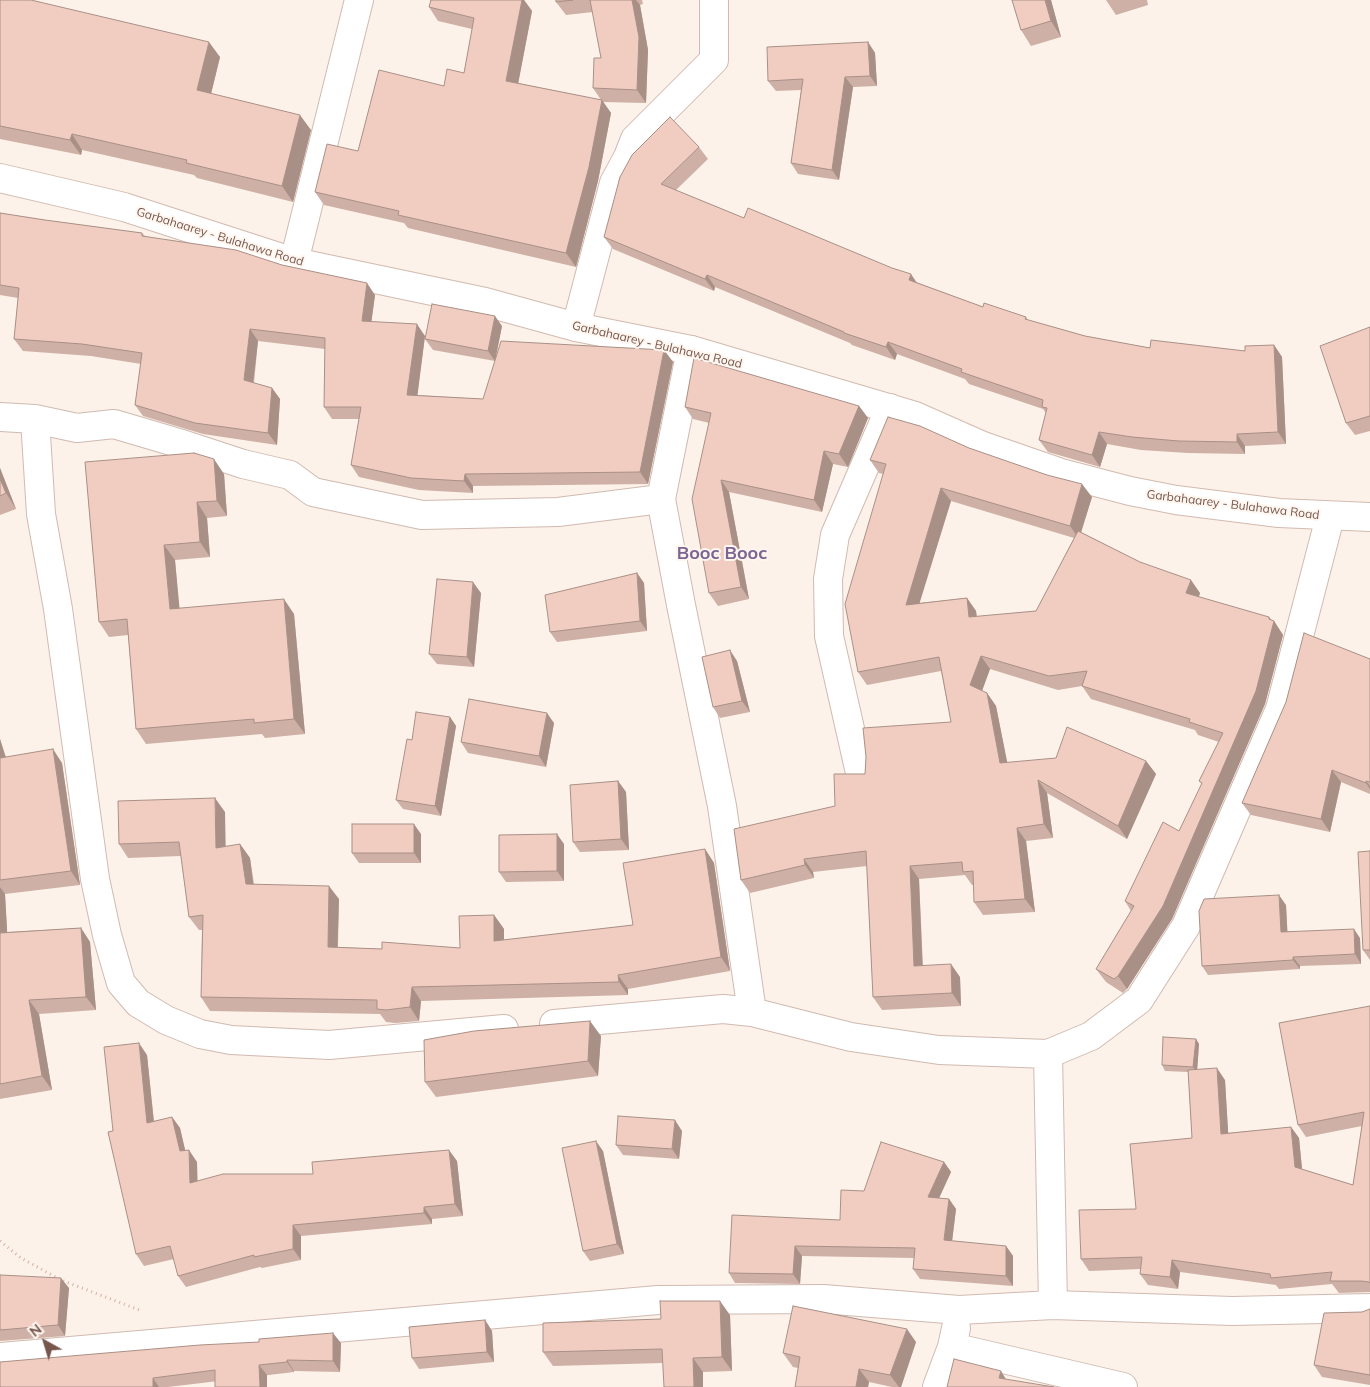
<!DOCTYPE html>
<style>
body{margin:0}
#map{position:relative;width:1370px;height:1387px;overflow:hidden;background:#fcf2e9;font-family:Mulish,sans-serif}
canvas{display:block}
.north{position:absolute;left:20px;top:1317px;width:50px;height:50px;-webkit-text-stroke:4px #fef6ef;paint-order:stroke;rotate:321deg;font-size:14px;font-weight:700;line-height:20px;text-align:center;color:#76564d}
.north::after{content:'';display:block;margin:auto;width:18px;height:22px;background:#76564d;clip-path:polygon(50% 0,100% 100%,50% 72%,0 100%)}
</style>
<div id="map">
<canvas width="1370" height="1387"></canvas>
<div class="north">N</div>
</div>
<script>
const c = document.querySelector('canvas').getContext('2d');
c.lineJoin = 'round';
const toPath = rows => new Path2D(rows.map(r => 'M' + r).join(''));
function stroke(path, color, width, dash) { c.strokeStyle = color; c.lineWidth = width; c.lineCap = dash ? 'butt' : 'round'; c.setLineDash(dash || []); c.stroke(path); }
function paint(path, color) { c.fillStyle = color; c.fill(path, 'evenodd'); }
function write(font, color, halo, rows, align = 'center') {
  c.font = font + ' Mulish,sans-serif'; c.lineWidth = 4; c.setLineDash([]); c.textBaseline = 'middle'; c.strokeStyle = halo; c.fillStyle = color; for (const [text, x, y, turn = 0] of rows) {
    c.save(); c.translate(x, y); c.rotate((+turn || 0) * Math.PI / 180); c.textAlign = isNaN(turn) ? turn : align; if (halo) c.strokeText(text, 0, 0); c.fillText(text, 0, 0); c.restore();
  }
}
const street = toPath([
 [294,262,359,0],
 [576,327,614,183,628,157,635,139,714,60,714,0],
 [691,350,661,499,681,605,722,806,752,1012],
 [0,417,35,419,41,514,58,609,95,879,107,935,121,983,138,1003,166,1020,200,1034,231,1040,329,1045,504,1029],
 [35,419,77,428,114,424,185,445,243,464,290,475,313,492,422,515,558,512,661,499],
 [860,773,829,636,828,579,835,535,890,408],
 [554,1024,723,1009,752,1012,851,1037,939,1050,1048,1054],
 [1053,1305,1048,1054,1091,1036,1139,1000,1186,926,1280,709,1330,517],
 [952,1347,1123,1387],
 [0,1357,658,1300,823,1299,959,1310,1053,1305,1232,1311,1370,1308],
 [937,1387,952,1347,956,1328]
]);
const secondary = toPath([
 [0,178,124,207,294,262,485,302,576,327,691,350,915,416,983,446,1061,473,1130,491,1176,500,1279,513,1370,517]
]);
stroke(street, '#d0bab1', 30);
stroke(secondary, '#d3baaf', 30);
stroke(toPath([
 [0,1241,21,1258,61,1280,142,1311]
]), '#d6b0a3', 3, [1, 4]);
stroke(street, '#fff', 28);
stroke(secondary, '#fff', 28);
paint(toPath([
 [0,0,220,57,211,94,311,130,293,202,197,178,194,175,82,150,81,155,0,139],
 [431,0,524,0,532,11,518,83,601,100,593,88,601,58,593,12,566,15,556,2,556,0,642,0,643,4,640,5,648,50,646,103,603,102,611,113,598,181,576,267,408,228,404,223,324,205,315,192,358,151,444,86,464,73,472,29,438,21,429,7],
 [1012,0,1051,0,1061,37,1031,46,1021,30],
 [1106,0,1149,0,1147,0,1148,5,1116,15],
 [868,42,875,53,877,86,853,87,839,180,798,174,791,163,801,90,776,91,768,81],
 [699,147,708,159,676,190,744,218,983,307,1026,317,1028,320,1085,336,1150,348,1245,351,1274,345,1282,357,1286,444,1245,446,1245,454,1188,453,1141,450,1107,444,1100,467,1048,452,1039,440,1046,413,1043,409,969,384,965,379,897,354,895,360,852,345,850,343,715,287,714,291,613,249,604,237],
 [0,213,45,220,142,233,145,236,375,295,371,322,425,336,417,395,483,399,664,350,673,362,648,484,473,486,473,493,419,490,359,477,351,465,359,419,332,419,324,407,325,349,258,341,254,383,272,388,280,399,277,445,203,434,143,416,135,405,141,364,91,356,23,351,14,339,18,298,0,295],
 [502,326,495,361,433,350,425,339],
 [1370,327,1370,431,1355,435,1346,423],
 [859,406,868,418,848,467,833,464,822,512,729,492,749,599,718,606,709,593,709,423,693,419,685,407],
 [969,448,1092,497,1081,532,1200,593,1199,597,1274,621,1283,635,1265,704,1172,919,1127,989,1123,993,1106,982,1096,969,1131,911,1125,901,1179,831,1202,784,1199,781,1219,742,1198,735,1195,730,1091,699,1082,686,1058,690,990,669,982,691,987,693,996,706,1007,763,1146,761,1156,774,1127,839,1047,793,1053,838,1026,841,1035,912,983,915,974,902,974,885,972,885,965,875,919,879,923,966,960,977,961,1006,882,1010,873,997,867,866,813,872,814,878,750,893,741,880,835,806,865,774,951,722,941,671,867,685,858,672,883,474,879,473,870,460],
 [951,501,1074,538,1036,611,977,617,976,611,967,598,919,603],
 [85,462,224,474,227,516,207,518,210,557,175,560,179,608,294,614,305,734,265,738,262,734,146,744,136,729,128,635,109,637,99,622],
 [0,468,16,509,0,515],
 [637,573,644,583,647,631,557,642,550,632],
 [481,593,474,667,437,664,429,654],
 [1370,659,1370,794,1341,782,1330,832,1251,815,1242,803],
 [737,661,750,712,720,718,713,707],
 [450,717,456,726,441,816,403,809,396,800],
 [554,723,546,767,468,753,461,742],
 [0,739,6,757,62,763,80,885,5,894,7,932,81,928,90,942,96,1010,39,1014,52,1090,0,1099],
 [618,781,626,792,629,850,580,852,573,842],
 [225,812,225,847,240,844,250,858,254,884,339,899,338,947,382,949,460,948,494,915,504,929,504,940,633,925,705,849,714,863,730,971,628,989,628,995,421,1001,419,1021,395,1023,386,1022,380,1014,210,1011,201,997,202,930,199,930,189,917,181,856,128,858,119,844],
 [421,834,421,863,359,863,352,853],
 [564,844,564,881,506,882,499,872],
 [1370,851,1370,960,1363,950],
 [1286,905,1287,931,1360,938,1361,964,1300,966,1300,969,1208,975,1202,966],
 [1370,1006,1370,1292,1339,1293,1332,1284,1279,1289,1276,1285,1180,1272,1178,1289,1148,1285,1140,1274,1141,1269,1089,1271,1081,1259,1136,1209,1192,1138,1188,1072,1165,1071,1162,1065,1196,1039,1199,1044,1197,1069,1225,1080,1228,1133,1291,1127,1299,1138,1302,1169,1353,1185,1362,1126,1306,1137,1298,1125],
 [601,1036,598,1076,436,1097,425,1082],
 [147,1055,154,1121,172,1117,180,1128,185,1151,197,1162,197,1181,313,1174,457,1161,463,1216,432,1219,432,1224,301,1236,301,1260,262,1268,260,1267,186,1287,178,1276,174,1259,144,1266,136,1254,113,1131],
 [682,1131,679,1159,623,1155,616,1145],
 [603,1151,624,1254,590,1261,583,1251],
 [944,1162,951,1172,939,1198,949,1199,956,1209,952,1241,1006,1246,1013,1256,1013,1286,920,1279,913,1269,914,1258,802,1256,800,1284,735,1283,729,1273,840,1220,864,1191],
 [0,1275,69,1288,65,1336,0,1341],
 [1370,1309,1370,1385,1322,1377,1314,1365,1362,1312],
 [730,1315,732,1371,703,1372,663,1363,553,1366,543,1352,661,1319],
 [485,1320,492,1331,494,1362,419,1369,412,1358],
 [916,1342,901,1387,892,1387,869,1382,868,1387,795,1387,798,1368,793,1367,783,1353],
 [341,1343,340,1372,294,1371,294,1372,168,1387,0,1387]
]), '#cfb0a6');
paint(toPath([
 [522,0,524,0,532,11,516,95,506,81],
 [632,0,636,0,640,5,648,50,646,103,637,90],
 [1045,0,1051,0,1061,37,1051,21],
 [209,42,220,57,208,106,197,90],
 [868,42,875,53,877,86,870,76],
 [845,77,853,87,839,180,832,170],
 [602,100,611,113,598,181,576,267,566,253],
 [300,115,311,130,293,202,282,186],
 [72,134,82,150,81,155,70,140],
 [911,274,919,286,909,280],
 [707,275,715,287,714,291,705,279],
 [367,283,375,295,370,333,362,321],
 [495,316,502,326,495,361,488,351],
 [417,324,425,336,416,407,407,395],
 [250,329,258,341,252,392,244,380],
 [888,342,897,354,895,360,886,347],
 [1274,345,1282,357,1286,444,1278,432],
 [664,350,673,362,648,484,640,472],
 [272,388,280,399,277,445,268,433],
 [859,406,868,418,848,467,839,454],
 [1099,432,1107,444,1100,467,1092,455],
 [1237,434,1245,446,1245,454,1237,442],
 [824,451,833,464,822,512,814,500],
 [214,459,224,474,227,516,217,501],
 [0,468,16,509,6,493,0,479],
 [465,474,473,486,473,493,464,481],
 [721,480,729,492,749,599,741,587],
 [1082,484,1092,497,1079,539,1070,526],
 [941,488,951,501,915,618,906,605],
 [197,502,207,518,210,557,200,542],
 [164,545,175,560,181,624,170,609],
 [637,573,644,583,647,631,640,621],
 [1191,580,1200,593,1195,606,1186,593],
 [473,582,481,593,474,667,467,657],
 [967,598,976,611,978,630,969,617],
 [284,599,294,614,305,734,294,719],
 [1269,617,1274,623,1274,621,1283,635,1265,704,1172,919,1127,989,1118,976,1163,906],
 [730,650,737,661,750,712,742,701],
 [981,656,990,669,979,699,970,685],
 [987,693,996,706,1010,776,1000,763],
 [547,713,554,723,546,767,539,756],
 [450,717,456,726,441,816,435,806],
 [0,739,10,772,0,757],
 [53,749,62,763,80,885,71,871],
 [1146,761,1156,774,1127,839,1118,826],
 [1332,770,1341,782,1330,832,1321,819],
 [1038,780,1047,793,1053,838,1044,824],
 [618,781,626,792,629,850,621,839],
 [1366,781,1370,786,1370,789,1366,783],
 [215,798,225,812,226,862,216,848],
 [414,824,421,834,421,863,414,853],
 [1017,828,1026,841,1035,912,1025,899],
 [557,834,564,844,564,881,557,871],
 [240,844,250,858,255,898,246,884],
 [705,849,714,863,730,971,721,957],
 [804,859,813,872,814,878,805,865],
 [910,866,919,879,923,979,914,966],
 [329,886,339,899,337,961,328,947],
 [0,887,5,894,8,946,0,935],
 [1279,895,1286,905,1288,941,1281,932],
 [494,915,504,929,504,955,494,941],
 [81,928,90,942,96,1010,86,997],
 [1354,929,1360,938,1361,964,1355,954],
 [1293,957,1300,966,1300,969,1293,960],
 [951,964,960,977,961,1006,952,993],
 [618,975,628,989,628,995,619,982],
 [412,987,421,1001,419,1021,410,1007],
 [29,1000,39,1014,52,1090,42,1076],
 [590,1021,601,1036,598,1076,588,1061],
 [1196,1039,1199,1044,1197,1073,1193,1067],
 [139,1043,147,1055,155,1134,147,1123],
 [1217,1068,1225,1080,1229,1146,1221,1134],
 [172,1117,180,1128,188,1162,180,1151],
 [675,1120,682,1131,679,1159,672,1149],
 [1291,1127,1299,1138,1303,1179,1295,1167],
 [596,1141,603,1151,624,1254,617,1244],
 [189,1150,197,1162,198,1195,190,1183],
 [449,1150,457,1161,463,1216,455,1204],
 [944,1162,951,1172,935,1207,928,1197],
 [949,1199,956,1209,951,1250,944,1240],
 [424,1207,432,1219,432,1224,424,1213],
 [293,1225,301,1236,301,1260,293,1249],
 [795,1246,802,1256,800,1284,793,1274],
 [1006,1246,1013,1256,1013,1286,1006,1276],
 [1172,1260,1180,1272,1178,1289,1170,1277],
 [61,1278,69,1288,65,1336,58,1325],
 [720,1301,730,1315,732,1371,722,1357],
 [485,1320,492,1331,494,1362,487,1352],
 [907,1329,916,1342,901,1387,899,1387,890,1375],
 [333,1333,341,1343,340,1372,333,1361],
 [693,1358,703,1372,703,1387,694,1387],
 [287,1360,294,1371,294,1372,287,1362],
 [259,1365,267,1375,267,1387,260,1387],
 [859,1369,869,1382,868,1387,856,1387],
 [1001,1371,1007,1381,999,1378],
 [153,1378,159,1387,153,1387]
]), '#a99087');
const building = toPath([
 [0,0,31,0,209,42,197,90,300,115,282,186,186,163,187,160,72,134,70,140,0,126,0,0],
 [431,0,522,0,506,81,602,100,589,167,566,253,398,215,399,211,315,192,327,144,358,151,379,70,444,86,447,69,464,73,474,18,429,7,431,0],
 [556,0,573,0,556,2,556,0],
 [590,0,632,0,639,37,637,90,593,88,594,58,601,58,590,0],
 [1012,0,1045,0,1051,21,1021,30,1012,0],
 [868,42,870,76,845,77,832,170,791,163,803,79,768,81,767,47,868,42],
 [670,117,699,147,661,184,744,218,748,208,892,268,911,274,909,280,983,307,984,303,1026,317,1025,319,1085,336,1150,348,1151,340,1245,351,1245,346,1274,345,1278,432,1237,434,1237,442,1179,441,1132,437,1099,432,1092,455,1039,440,1047,408,1042,407,1043,400,961,372,962,369,888,342,886,347,844,333,844,332,707,275,705,279,604,237,620,177,632,155,670,117],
 [0,213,45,220,142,233,142,236,236,250,282,265,367,283,362,321,417,324,407,395,483,399,501,341,664,350,640,472,465,474,464,481,411,478,351,465,361,407,324,407,325,338,250,329,244,380,272,388,268,433,195,423,135,405,142,353,82,344,14,339,19,288,0,285,0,213],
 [432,304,495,316,488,351,425,339,432,304],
 [1370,327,1370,416,1346,423,1320,346,1370,327],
 [694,358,859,406,839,454,824,451,814,500,721,480,741,587,709,593,692,499,711,413,685,407,694,358],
 [888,417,920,426,969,448,1047,475,1082,484,1070,526,941,488,906,605,967,598,969,617,1036,611,1078,531,1140,562,1191,580,1186,593,1269,617,1269,619,1274,621,1256,691,1163,906,1118,976,1114,979,1096,969,1134,906,1125,901,1163,822,1179,831,1202,783,1199,781,1223,733,1189,722,1190,719,1082,686,1087,671,1049,676,981,656,970,685,987,693,1000,763,1056,758,1067,727,1146,761,1118,826,1038,780,1044,824,1017,828,1025,899,974,902,973,871,963,872,962,862,910,866,914,966,951,964,952,993,873,997,866,851,804,859,805,865,741,880,734,829,835,806,834,774,865,774,866,757,863,728,951,722,939,657,858,672,845,604,886,464,870,460,888,417],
 [194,453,214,459,217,501,197,502,200,542,164,545,170,609,284,599,294,719,254,723,254,719,136,729,127,619,99,622,85,462,194,453],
 [0,479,6,493,0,496,0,479],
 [637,573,640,621,550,632,545,595,637,573],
 [437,579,473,582,467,657,429,654,437,579],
 [1304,633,1370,659,1370,782,1366,781,1366,783,1332,770,1321,819,1242,803,1286,702,1304,633],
 [730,650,742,701,713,707,702,657,730,650],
 [469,699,547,713,539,756,461,742,469,699],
 [416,712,450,717,435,806,396,800,407,739,412,740,416,712],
 [53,749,71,871,0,880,0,757,0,758,53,749],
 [618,781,621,839,573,842,570,785,618,781],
 [215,798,216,848,240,844,246,884,329,886,328,947,382,949,382,942,460,948,459,916,494,915,494,941,633,925,623,863,705,849,721,957,618,975,619,982,412,987,410,1007,386,1010,377,1009,377,1000,201,997,203,915,189,917,179,842,119,844,118,801,215,798],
 [352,824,414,824,414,853,352,853,352,824],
 [557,834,557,871,499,872,499,835,557,834],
 [1370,851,1370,950,1363,950,1358,852,1370,851],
 [1279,895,1281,932,1354,929,1355,954,1293,957,1293,960,1202,966,1199,911,1204,899,1279,895],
 [81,928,86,997,29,1000,42,1076,0,1084,0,933,81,928],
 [1370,1006,1370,1283,1369,1282,1361,1281,1330,1281,1332,1272,1271,1278,1270,1274,1172,1260,1170,1277,1140,1274,1142,1257,1081,1259,1079,1210,1136,1209,1130,1144,1192,1138,1188,1070,1217,1068,1221,1134,1291,1127,1295,1167,1353,1185,1364,1112,1298,1125,1279,1023,1370,1006],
 [590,1021,588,1061,425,1082,424,1040,474,1031,590,1021],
 [1163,1037,1196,1039,1193,1067,1162,1065,1163,1037],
 [139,1043,147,1123,172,1117,180,1151,189,1150,190,1183,223,1174,313,1174,312,1162,449,1150,455,1204,424,1207,424,1213,293,1225,293,1249,254,1257,254,1255,178,1276,170,1246,136,1254,108,1132,113,1131,104,1047,139,1043],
 [618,1116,675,1120,672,1149,616,1145,618,1116],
 [596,1141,617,1244,583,1251,562,1148,596,1141],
 [881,1142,944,1162,928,1197,949,1199,944,1240,1006,1246,1006,1276,913,1269,915,1248,795,1246,793,1274,729,1273,732,1215,840,1220,841,1190,864,1191,881,1142],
 [0,1275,61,1278,58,1325,0,1330,0,1275],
 [660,1301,720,1301,722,1357,693,1358,694,1387,664,1387,662,1349,543,1352,543,1323,661,1319,660,1301],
 [793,1306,907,1329,890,1375,859,1369,856,1387,795,1387,800,1357,783,1353,793,1306],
 [1370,1309,1370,1375,1314,1365,1324,1313,1362,1312,1370,1309],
 [485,1320,487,1352,412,1358,409,1327,485,1320],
 [333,1333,333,1361,287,1360,287,1362,259,1365,260,1387,215,1387,215,1370,153,1378,153,1387,0,1387,0,1362,200,1345,259,1342,259,1339,333,1333],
 [954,1359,1001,1371,999,1378,1054,1387,947,1387,954,1359]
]);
paint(building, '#f1cdc1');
stroke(building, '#a99087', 1);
write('12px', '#76564d', '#fef6ef', [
 ["Garbahaarey - Bulahawa Road",220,237,17],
 ["Garbahaarey - Bulahawa Road",657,345,13],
 ["Garbahaarey - Bulahawa Road",1233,505,7]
]);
write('bold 18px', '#7c6592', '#fef6ef', [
 ["Booc Booc",722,554]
]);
</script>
